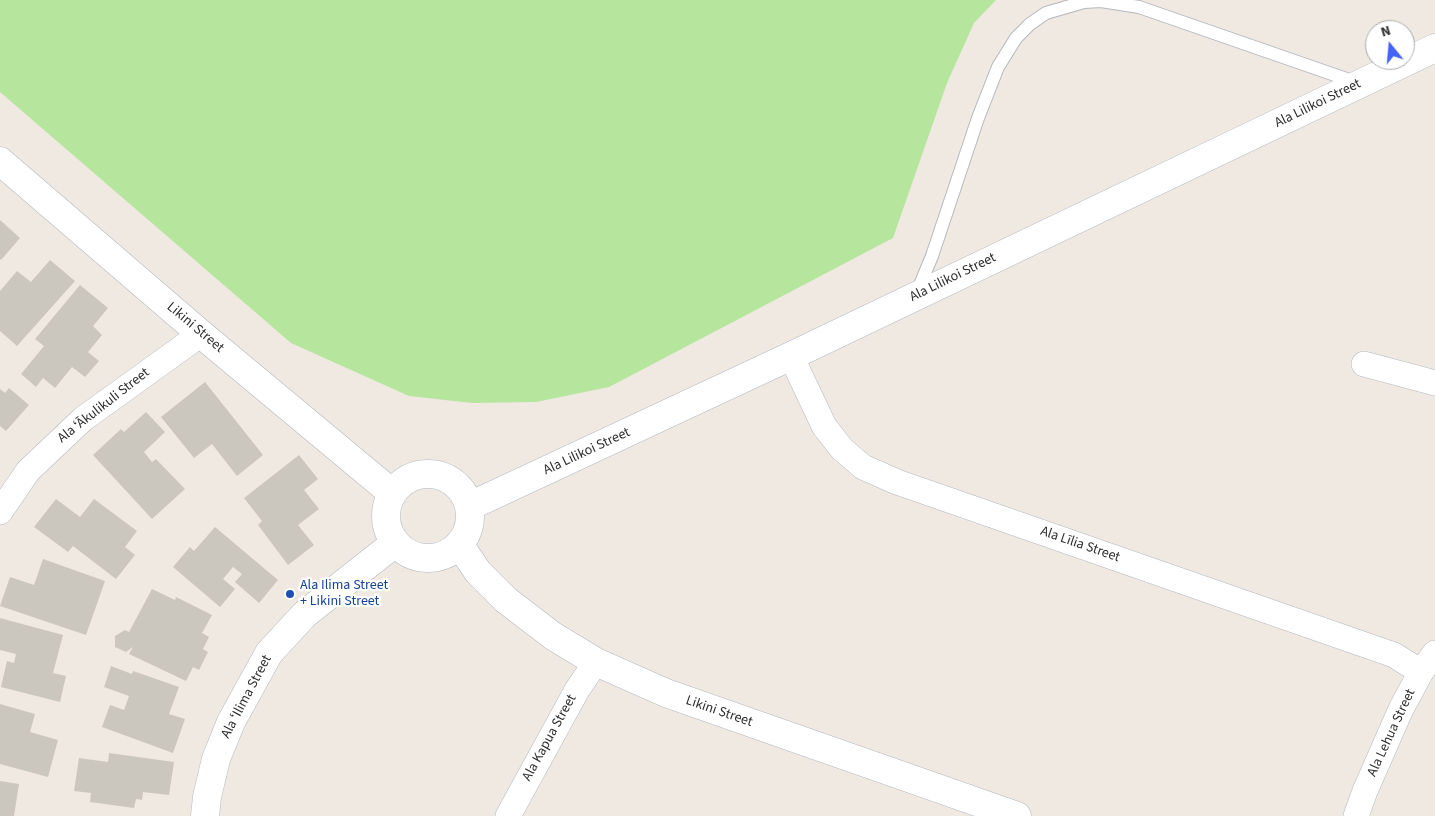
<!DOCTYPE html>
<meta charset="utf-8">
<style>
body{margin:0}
#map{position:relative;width:1435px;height:816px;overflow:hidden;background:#efe9e1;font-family:"Source Sans 3",sans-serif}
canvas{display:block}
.north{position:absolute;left:1365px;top:20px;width:50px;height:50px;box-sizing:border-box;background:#fff;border:1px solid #ababab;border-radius:50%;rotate:343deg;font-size:14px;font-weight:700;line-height:20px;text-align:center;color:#2e2e2e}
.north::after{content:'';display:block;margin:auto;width:18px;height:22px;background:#4264fb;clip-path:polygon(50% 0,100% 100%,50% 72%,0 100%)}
</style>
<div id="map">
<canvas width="1435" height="816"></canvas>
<div class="north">N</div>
</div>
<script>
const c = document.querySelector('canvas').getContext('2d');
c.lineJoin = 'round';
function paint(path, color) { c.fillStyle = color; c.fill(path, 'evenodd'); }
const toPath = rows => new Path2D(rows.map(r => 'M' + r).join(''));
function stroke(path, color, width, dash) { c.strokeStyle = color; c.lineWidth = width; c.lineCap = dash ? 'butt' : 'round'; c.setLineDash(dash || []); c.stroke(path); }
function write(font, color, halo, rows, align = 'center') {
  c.font = font + ' "Source Sans 3",sans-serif'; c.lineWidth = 4.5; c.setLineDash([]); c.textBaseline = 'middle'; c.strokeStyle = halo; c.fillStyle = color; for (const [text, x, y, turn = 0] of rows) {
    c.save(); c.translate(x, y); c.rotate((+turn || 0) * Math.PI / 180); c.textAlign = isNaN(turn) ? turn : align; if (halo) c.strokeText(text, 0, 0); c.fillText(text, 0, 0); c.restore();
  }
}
paint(toPath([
 [0,0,996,0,974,23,947,83,893,238,609,387,536,402,472,403,409,396,291,343,0,92]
]), '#b6e59e');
paint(toPath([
 [0,220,20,238,1,260,0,259],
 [50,260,75,281,17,346,0,331,0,291,17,271,31,282],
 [80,285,108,308,93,326,102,335,88,352,99,361,85,377,72,367,55,388,43,378,36,387,21,374,44,346,35,339],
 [205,382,263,455,237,476,212,444,194,458,161,417],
 [9,388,29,405,6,431,0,426,0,389,5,393],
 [146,412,165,432,144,452,152,462,156,459,185,489,152,519,93,455,121,429,124,432],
 [299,455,318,479,304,490,319,509,298,525,314,545,288,565,258,525,262,521,244,498],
 [56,499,80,517,94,499,137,531,125,547,135,555,116,579,73,546,68,552,34,527],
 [215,527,278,580,259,603,235,582,242,574,233,567,223,579,235,589,220,607,173,567,190,547,194,551],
 [43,559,105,581,86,635,0,606,10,577,34,585],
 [152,589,175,600,176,597,212,615,202,633,209,637,203,649,208,652,199,670,193,667,186,681,129,654,133,647,126,652,115,647,115,636,125,630,129,632],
 [0,618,63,635,53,673,66,676,60,702,1,687,7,661,14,663,16,654,0,650],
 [111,666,132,674,133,671,179,687,169,714,185,719,173,753,102,727,110,705,124,710,129,696,104,687],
 [0,704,35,714,30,732,58,740,48,777,0,764],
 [109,753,174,762,169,795,143,792,142,800,136,799,134,808,90,802,91,793,74,791,79,758,108,762],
 [0,781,19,784,14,816,0,816]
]), '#cbc7bf');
const lane = toPath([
 [917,292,932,256,978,118,998,67,1016,38,1030,24,1046,13,1084,2,1101,1,1139,7,1358,83]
]);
const street = toPath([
 [791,356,824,426,842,449,863,467,897,482,1394,655,1421,672],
 [1364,364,1435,383],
 [0,512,28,471,83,419,201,334],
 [508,816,577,690,596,662],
 [1356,816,1365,791,1401,709,1421,672,1435,653]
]);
const secondary = toPath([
 [0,161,201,334,392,493],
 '386 516a42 42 0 1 1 84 0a42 42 0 1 1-84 0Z',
 [470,506,791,356,1435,48],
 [459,544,478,572,506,600,553,636,596,662,666,693,1017,816],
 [205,816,207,797,216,759,231,722,269,653,305,614,395,543]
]);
stroke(lane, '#b4b7c1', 14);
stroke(street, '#b4b7c1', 26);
stroke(secondary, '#b4b7c1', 29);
stroke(lane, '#fff', 12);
stroke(street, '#fff', 25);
stroke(secondary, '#fff', 28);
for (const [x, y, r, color] of [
 [290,594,5,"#1a4fb4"]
]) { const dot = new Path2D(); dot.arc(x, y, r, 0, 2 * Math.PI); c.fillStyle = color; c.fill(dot); stroke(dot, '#fff', 2); }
write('14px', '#2e2e2e', '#fff', [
 ["Ala Lilikoi Street",1318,104,-26],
 ["Ala Lilikoi Street",953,278,-26],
 ["Likini Street",195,328,40],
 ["Ala ʻĀkulikuli Street",104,406,-38],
 ["Ala Lilikoi Street",587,452,-25],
 ["Ala Līlia Street",1080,545,19],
 ["Ala ʻIlima Street",247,697,-62],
 ["Likini Street",719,712,19],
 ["Ala Lehua Street",1392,733,-65],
 ["Ala Kapua Street",550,738,-61]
]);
write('14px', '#164399', '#fff', [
 ["Ala Ilima Street",300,586],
 ["+ Likini Street",300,602]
], 'left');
</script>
